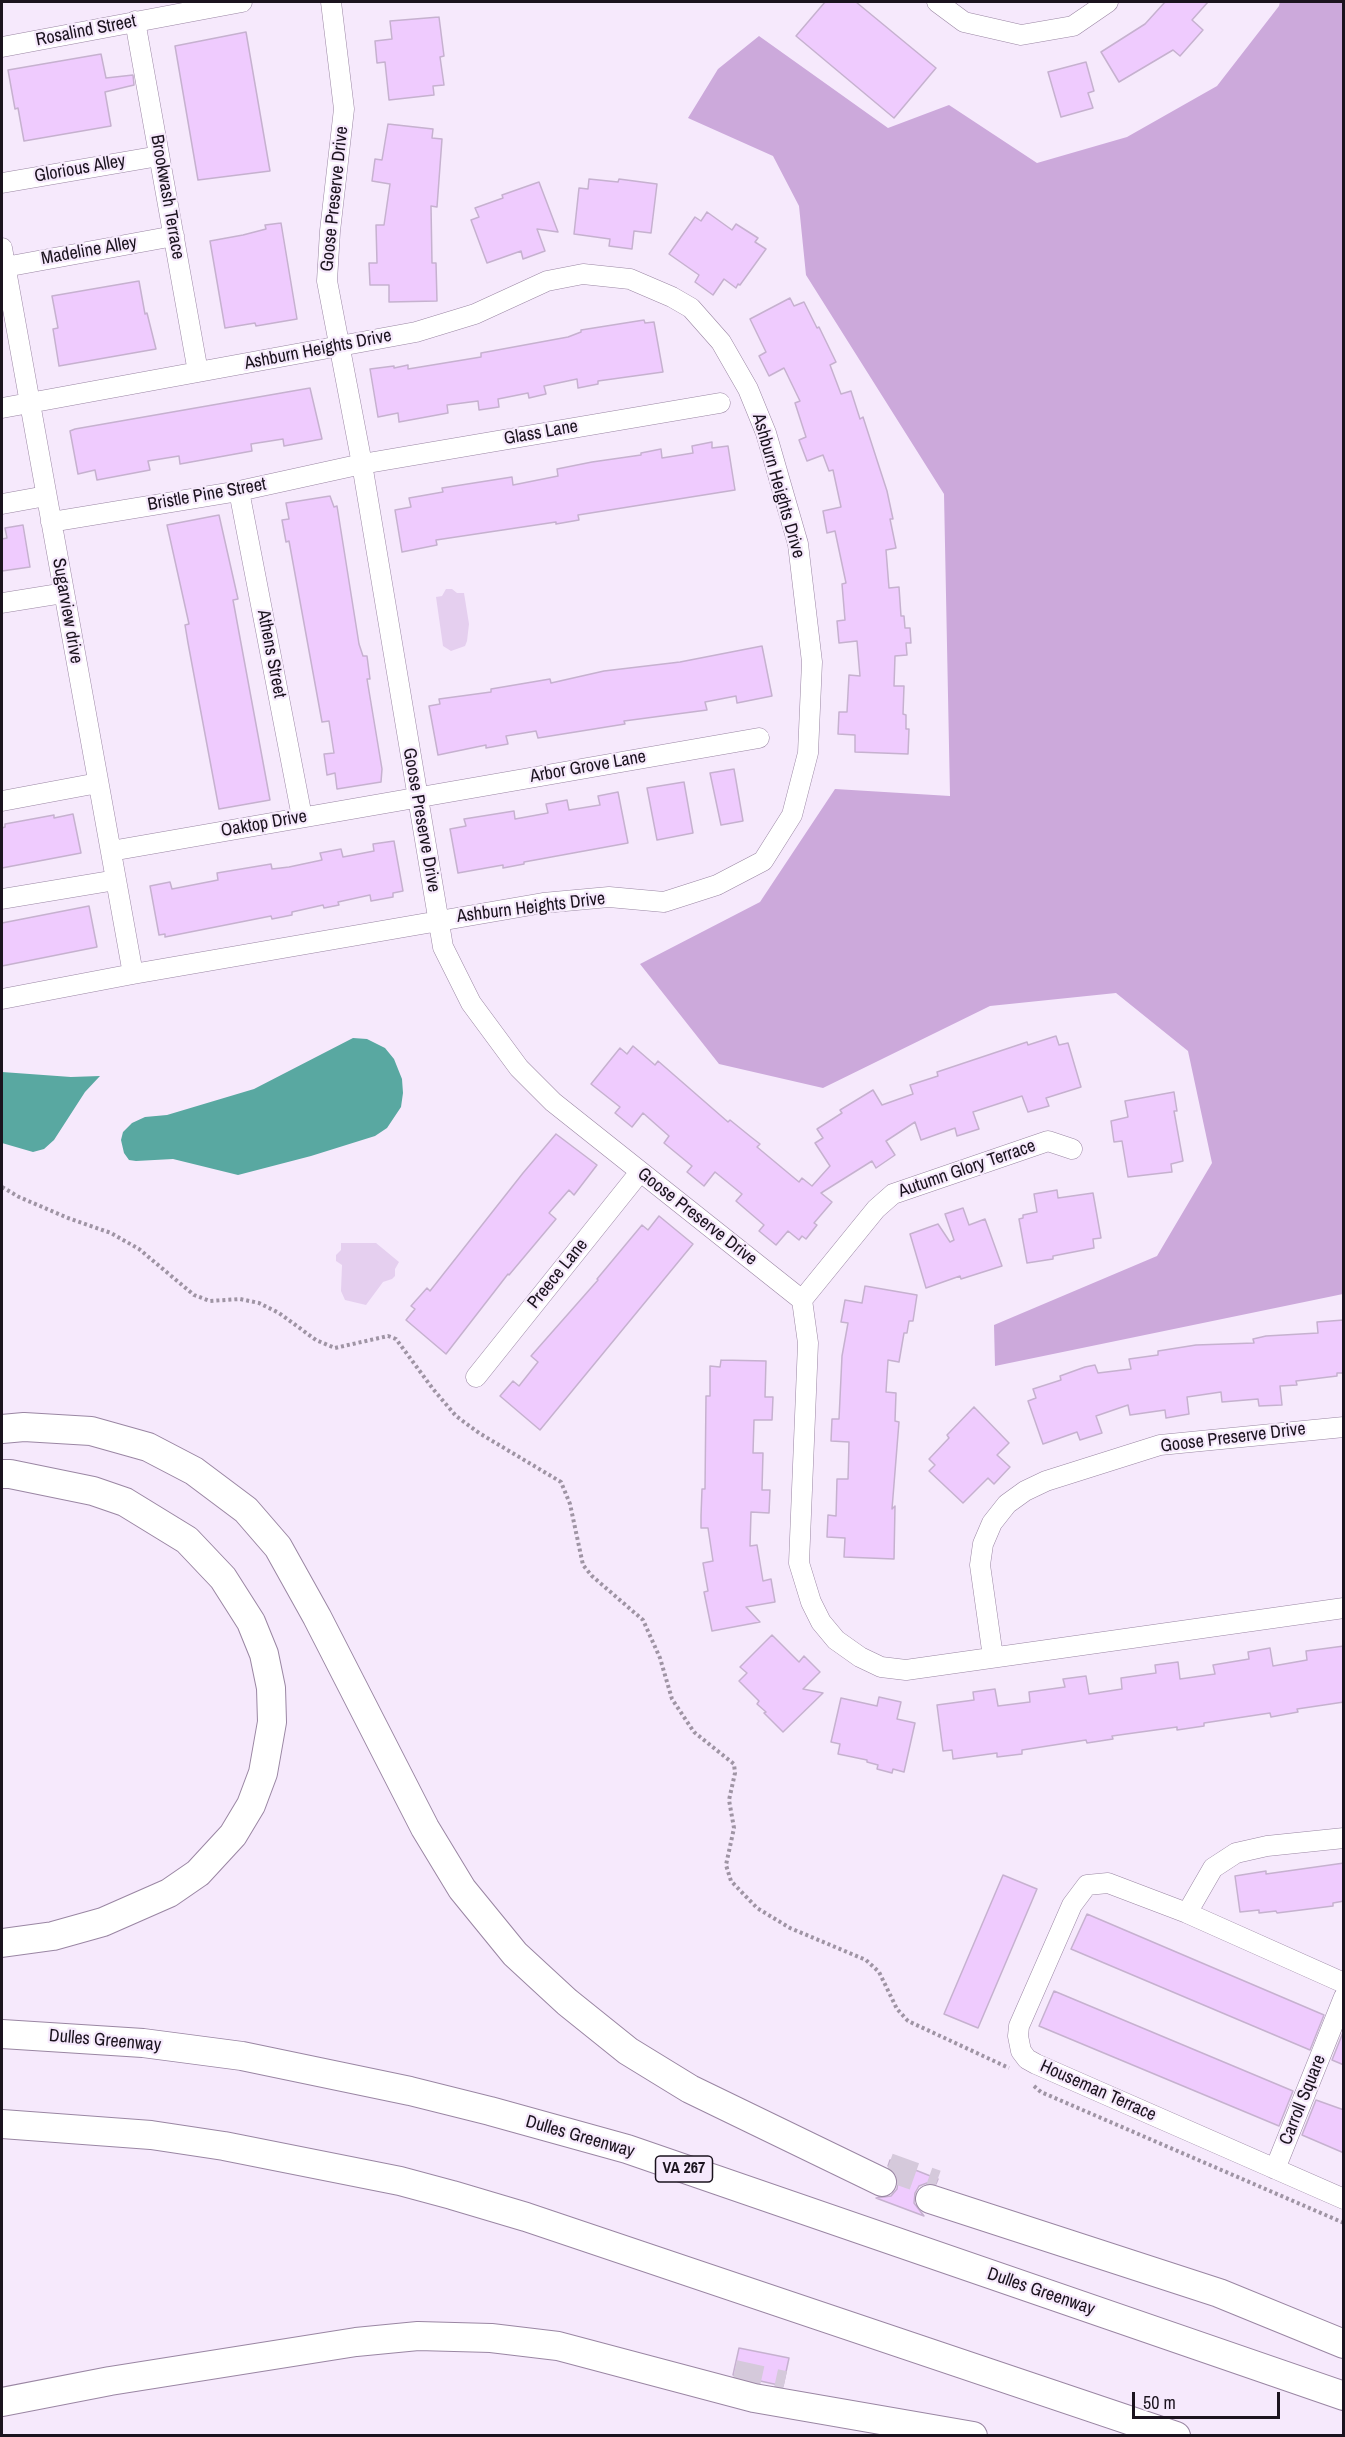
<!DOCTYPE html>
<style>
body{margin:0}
#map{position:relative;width:1345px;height:2437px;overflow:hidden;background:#f6e9fc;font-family:"Archivo Narrow",sans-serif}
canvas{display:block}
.frame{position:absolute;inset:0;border:3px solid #1b131e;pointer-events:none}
.scale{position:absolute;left:1132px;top:2392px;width:148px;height:27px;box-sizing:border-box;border:3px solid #1b131e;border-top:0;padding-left:8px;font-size:18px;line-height:21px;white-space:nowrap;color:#1b131e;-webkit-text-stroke:4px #f6e9fc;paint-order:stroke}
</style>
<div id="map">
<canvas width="1345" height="2437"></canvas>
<div class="frame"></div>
<div class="scale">50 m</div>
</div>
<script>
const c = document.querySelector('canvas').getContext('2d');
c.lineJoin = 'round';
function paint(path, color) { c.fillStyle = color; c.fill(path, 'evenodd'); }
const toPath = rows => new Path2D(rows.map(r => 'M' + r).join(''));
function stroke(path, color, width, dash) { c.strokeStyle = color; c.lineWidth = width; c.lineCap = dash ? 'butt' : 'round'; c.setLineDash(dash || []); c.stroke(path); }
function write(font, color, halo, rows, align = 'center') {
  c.font = font + ' "Archivo Narrow",sans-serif'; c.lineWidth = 4.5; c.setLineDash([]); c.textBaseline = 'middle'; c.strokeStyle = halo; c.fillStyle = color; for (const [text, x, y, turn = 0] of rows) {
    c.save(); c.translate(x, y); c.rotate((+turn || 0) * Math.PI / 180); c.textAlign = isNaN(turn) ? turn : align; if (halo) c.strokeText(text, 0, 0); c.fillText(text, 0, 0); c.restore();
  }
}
paint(toPath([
 [446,589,452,589,457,593,464,593,469,624,467,641,465,646,451,651,443,646,436,597,442,596],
 [341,1243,376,1243,399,1262,395,1269,395,1276,392,1279,383,1282,366,1305,345,1300,341,1291,342,1265,336,1261,336,1255,341,1250]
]), '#e5cfef');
paint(toPath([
 [1280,2,1343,2,1343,1294,995,1366,994,1325,1157,1256,1212,1163,1188,1051,1116,993,990,1006,823,1088,719,1064,640,964,760,902,835,789,950,796,944,494,806,275,799,206,773,156,688,118,718,69,759,36,888,128,949,105,1037,163,1127,137,1217,86,1279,6]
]), '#cca9db');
paint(toPath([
 [353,1038,367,1039,385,1048,394,1059,402,1079,403,1093,401,1107,387,1128,375,1136,311,1156,238,1175,173,1159,136,1161,129,1160,124,1153,121,1140,123,1132,132,1123,145,1117,167,1115,254,1089],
 [2,1072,71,1077,100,1076,85,1092,54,1140,44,1149,33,1152,2,1143]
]), '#59a8a1');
const building = toPath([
 [825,2,856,2,936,68,894,118,796,36,825,2],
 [1165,2,1208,2,1192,20,1203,30,1180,56,1173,50,1119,82,1101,52,1145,24,1165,2],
 [439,17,444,56,440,57,444,85,433,86,434,95,389,100,385,62,377,63,375,41,392,39,390,21,439,17],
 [246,32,270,171,198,180,175,46,246,32],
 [101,54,106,78,133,75,134,85,105,92,111,126,24,141,18,108,15,109,8,70,101,54],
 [1086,62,1094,91,1088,93,1093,108,1061,117,1048,72,1086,62],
 [388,124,433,129,432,138,442,139,437,207,431,206,432,263,436,263,437,301,389,302,389,285,370,285,369,263,377,263,376,225,384,225,390,184,372,181,375,159,382,160,388,124],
 [589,179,618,182,619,179,657,184,651,233,634,231,632,249,609,246,610,239,574,234,579,188,588,189,589,179],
 [539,182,558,232,537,229,545,251,523,259,521,251,487,263,471,220,479,217,475,208,503,198,502,195,539,182],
 [707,212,732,230,736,224,758,238,755,242,766,249,740,285,738,284,736,288,724,279,713,295,695,282,699,275,669,254,695,217,701,221,707,212],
 [281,223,297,319,256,326,255,323,225,328,210,241,243,235,266,229,265,225,281,223],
 [139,281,145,314,147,313,156,349,59,366,53,329,58,328,52,296,139,281],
 [790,298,794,306,804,302,817,328,819,327,836,362,830,365,841,394,851,391,860,419,863,417,887,491,893,519,890,519,896,548,886,550,889,588,899,587,901,616,904,616,905,628,910,628,911,643,906,643,907,655,895,656,894,686,904,686,903,714,906,715,906,729,909,729,908,754,855,752,855,735,838,734,839,712,847,712,849,675,860,676,857,641,839,643,837,621,845,620,842,584,846,583,835,531,827,533,823,511,841,507,833,470,829,471,823,455,807,461,799,440,806,437,795,403,800,401,784,368,769,376,759,356,766,352,750,319,790,298],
 [644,320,645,323,654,322,663,372,598,381,598,384,578,388,577,379,544,386,546,394,529,398,528,393,498,399,499,407,479,410,478,401,447,405,448,413,399,422,398,413,378,417,370,369,394,366,394,368,408,365,408,369,481,357,481,353,568,337,581,332,581,330,644,320],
 [310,388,322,439,284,446,283,439,251,444,252,451,180,464,179,456,148,461,150,470,97,480,95,470,78,474,70,431,75,429,310,388],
 [712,442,712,448,728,446,735,490,578,515,579,520,556,524,556,522,436,540,437,545,402,552,395,510,411,507,409,498,443,492,442,488,512,477,513,485,558,476,557,469,592,462,641,455,641,453,661,449,662,458,693,453,692,446,712,442],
 [330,496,334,507,337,506,359,644,363,656,367,656,370,679,367,679,382,769,381,782,337,789,335,773,327,775,324,754,334,753,329,721,322,722,289,541,286,542,282,520,289,519,286,503,330,496],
 [219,515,238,599,233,600,270,800,219,809,188,643,185,625,189,624,167,525,219,515],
 [23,525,30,567,2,571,2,539,7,538,5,528,23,525],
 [762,646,772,696,737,703,736,696,705,702,707,710,624,721,625,724,538,738,536,731,506,736,508,744,486,748,486,745,438,755,429,706,440,704,439,699,491,692,491,689,550,679,551,683,604,671,680,662,762,646],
 [734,769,743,821,721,825,710,773,734,769],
 [684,782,693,833,657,840,647,788,684,782],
 [618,792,628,843,524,862,524,864,503,868,503,865,458,873,450,829,466,826,464,819,514,811,515,819,548,813,546,804,567,800,569,810,600,805,598,796,618,792],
 [73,814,81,853,2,868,2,828,5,827,5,824,54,815,54,818,73,814],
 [394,841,403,891,393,893,393,897,371,901,370,895,338,902,339,905,324,908,323,905,292,912,292,915,272,919,271,916,165,937,165,934,159,935,150,886,170,882,172,889,218,880,217,873,271,864,272,869,289,867,322,860,320,853,341,849,343,857,374,851,373,844,394,841],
 [89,906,97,947,2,966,2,923,89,906],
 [1056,1036,1059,1045,1068,1043,1081,1087,1046,1098,1049,1106,1028,1112,1022,1096,973,1112,979,1129,957,1136,955,1128,921,1140,915,1122,886,1141,895,1155,876,1168,872,1161,821,1193,832,1202,814,1223,817,1225,806,1239,802,1236,799,1240,788,1231,776,1245,759,1231,764,1225,736,1201,742,1194,715,1172,704,1186,687,1172,692,1166,664,1143,669,1136,643,1113,632,1127,615,1113,620,1107,591,1084,620,1048,627,1054,633,1046,655,1065,658,1061,728,1122,730,1120,751,1137,760,1144,757,1147,799,1182,802,1178,812,1186,830,1166,815,1143,823,1138,817,1129,842,1113,840,1110,873,1090,882,1105,913,1094,910,1085,938,1076,937,1072,1027,1042,1028,1045,1056,1036],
 [1174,1092,1177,1111,1174,1111,1183,1161,1171,1164,1172,1172,1128,1177,1122,1141,1114,1142,1111,1121,1128,1117,1125,1101,1174,1092],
 [556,1134,597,1165,574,1195,569,1190,549,1213,556,1219,509,1275,508,1274,446,1354,406,1320,415,1309,411,1306,427,1288,430,1291,523,1173,556,1134],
 [1057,1190,1058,1198,1093,1193,1101,1238,1093,1239,1094,1248,1053,1256,1053,1259,1027,1263,1019,1219,1023,1218,1023,1215,1037,1212,1034,1194,1057,1190],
 [963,1208,969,1225,985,1219,1002,1266,961,1279,960,1276,926,1288,910,1234,938,1224,950,1242,954,1240,945,1214,963,1208],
 [659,1216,693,1244,540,1430,500,1396,513,1381,519,1386,538,1362,531,1356,598,1280,597,1279,642,1225,648,1230,659,1216],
 [865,1286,917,1295,913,1321,909,1321,907,1333,904,1333,899,1362,888,1360,886,1392,896,1393,895,1421,899,1422,892,1509,895,1506,894,1559,844,1557,845,1538,827,1537,828,1515,836,1516,837,1479,848,1479,849,1442,831,1441,832,1419,839,1419,842,1356,848,1323,841,1322,845,1300,862,1303,865,1286],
 [1344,1320,1344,1373,1337,1373,1337,1376,1296,1381,1297,1385,1280,1386,1282,1405,1259,1406,1258,1399,1222,1402,1221,1392,1187,1397,1189,1414,1166,1418,1165,1410,1130,1415,1128,1405,1096,1416,1102,1433,1080,1440,1077,1432,1043,1444,1028,1401,1036,1398,1033,1389,1061,1380,1060,1376,1085,1367,1095,1365,1098,1373,1131,1369,1129,1359,1158,1355,1158,1351,1196,1345,1254,1343,1253,1339,1266,1336,1318,1333,1317,1322,1344,1320],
 [721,1360,766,1361,765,1397,773,1397,772,1420,754,1420,753,1453,763,1453,762,1490,770,1490,769,1513,751,1512,750,1546,757,1545,763,1581,771,1579,775,1602,746,1607,760,1622,712,1631,704,1592,708,1591,703,1563,713,1561,708,1528,701,1528,701,1516,702,1489,705,1489,706,1396,710,1396,710,1366,720,1367,721,1360],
 [974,1407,1009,1443,997,1455,1010,1467,994,1484,988,1478,963,1503,929,1471,935,1465,929,1459,949,1438,947,1435,974,1407],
 [772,1635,799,1662,804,1656,820,1672,803,1689,823,1693,783,1732,764,1713,766,1712,757,1704,759,1701,739,1681,747,1673,740,1667,772,1635],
 [1344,1646,1344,1702,1297,1709,1298,1712,1271,1717,1270,1713,1204,1723,1204,1726,1177,1730,1177,1727,1112,1736,1113,1739,1087,1743,1086,1740,1022,1750,1022,1754,997,1757,997,1753,953,1759,952,1750,943,1751,937,1705,974,1700,973,1692,995,1689,998,1706,1030,1702,1029,1692,1065,1687,1063,1679,1086,1676,1089,1694,1122,1689,1121,1678,1156,1673,1155,1665,1178,1662,1180,1679,1215,1674,1213,1665,1249,1659,1248,1652,1270,1648,1273,1666,1307,1660,1306,1651,1344,1646],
 [879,1697,901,1702,897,1719,915,1723,904,1772,893,1769,892,1773,877,1769,878,1765,867,1762,867,1760,838,1754,840,1744,831,1742,841,1698,877,1706,879,1697],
 [1344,1863,1344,1901,1333,1903,1333,1906,1277,1913,1276,1911,1259,1913,1259,1910,1240,1912,1235,1876,1266,1871,1266,1874,1344,1863],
 [1003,1875,1037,1889,978,2028,944,2014,1003,1875],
 [1087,1914,1324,2015,1310,2050,1071,1949,1087,1914],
 [1054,1991,1293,2091,1279,2126,1039,2026,1054,1991],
 [1344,2030,1344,2065,1332,2060,1344,2030],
 [1316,2100,1344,2110,1344,2153,1302,2135,1316,2100],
 [890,2160,938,2179,936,2184,927,2183,919,2186,915,2193,914,2203,924,2216,876,2198,891,2196,897,2189,898,2181,896,2173,888,2166,890,2160],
 [739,2348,789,2358,783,2386,733,2375,739,2348]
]);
paint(building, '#efcbfe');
stroke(building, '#c6b1cf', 1.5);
stroke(toPath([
 [888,2167,936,2184],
 [734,2374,784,2385]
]), '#d5c9db', 28, [28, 14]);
const minor = toPath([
 [331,2,344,109,330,231,327,281,362,464,443,947,471,1003,519,1068,553,1102,802,1300,808,1343,799,1563,811,1602,821,1622,836,1640,860,1657,881,1667,906,1670,1344,1608],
 [937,2,964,22,1021,35,1073,26,1108,2],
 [135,21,198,372],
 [2,47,242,2],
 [2,183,159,156],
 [2,248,133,974],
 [5,267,174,236],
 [2,408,416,332,475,314,547,281,583,274,630,279,672,297,691,308,721,342,748,389,766,433,798,544,812,662,808,753,792,815,763,861,717,885,664,902,609,897,543,903,133,974,2,999],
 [239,491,302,817],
 [2,504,46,496],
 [51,522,239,491,362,464,720,403],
 [2,603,64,593],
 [2,801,98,783],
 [111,851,759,738],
 [2,899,116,880],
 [802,1300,876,1209,893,1194,1048,1141,1072,1149],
 [476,1377,640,1172],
 [993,1657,980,1565,983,1544,992,1523,1007,1504,1025,1491,1046,1481,1160,1445,1344,1427],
 [1187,1913,1213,1868,1236,1853,1267,1846,1344,1838],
 [1344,1983,1187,1913,1108,1883,1087,1885,1072,1905,1019,2026,1018,2036,1021,2051,1027,2059,1036,2064,1344,2199],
 [1275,2169,1344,1997]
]);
const highway = toPath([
 [2,1429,24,1427,91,1431,148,1447,194,1471,246,1510,278,1547,317,1617,425,1828,462,1889,515,1954,567,2002,628,2051,690,2089,882,2182],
 [2,1474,10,1474,93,1491,125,1502,187,1540,223,1578,251,1622,264,1654,271,1688,272,1722,263,1773,251,1805,233,1835,198,1873,169,1893,103,1922,53,1936,2,1943],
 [2,2034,143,2043,242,2056,410,2091,490,2111,627,2149,1344,2396],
 [2,2124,151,2135,224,2146,400,2181,452,2195,526,2217,1176,2436],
 [930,2199,1219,2293,1344,2344],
 [2,2402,110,2381,356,2342,418,2336,491,2338,558,2346,754,2398,973,2436]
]);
stroke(minor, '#9a86a3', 21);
stroke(highway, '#9a86a3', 30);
stroke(toPath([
 [2,1187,19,1197,68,1218,111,1233,139,1249,194,1295,210,1301,240,1299,259,1303,279,1313,316,1340,335,1348,388,1336,396,1339,433,1389,456,1416,479,1433,561,1482,570,1504,583,1565,592,1576,643,1620,660,1658,672,1699,694,1732,734,1764,735,1773,729,1800,734,1828,726,1865,731,1881,757,1908,790,1928,866,1960,879,1972,897,2009,908,2021,1009,2068],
 [1034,2086,1041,2092,1344,2223],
 [419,2436,436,2436]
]), '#9f94a4', 4, [3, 3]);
stroke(minor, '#fff', 20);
stroke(highway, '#fff', 28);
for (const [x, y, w] of [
 [684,2169,57]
]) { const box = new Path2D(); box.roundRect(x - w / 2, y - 13, w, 26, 4.5); c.fillStyle = '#f6e9fc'; c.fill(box); stroke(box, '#1b131e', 1.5); }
write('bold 16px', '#1b131e', null, [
 ["VA 267",684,2169]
]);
write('18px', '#1b131e', '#f6e9fc', [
 ["Rosalind Street",86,31,-11],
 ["Glorious Alley",80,169,-10],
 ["Brookwash Terrace",167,197,80],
 ["Goose Preserve Drive",335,199,-84],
 ["Madeline Alley",89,251,-10],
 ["Ashburn Heights Drive",318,350,-11],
 ["Glass Lane",541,433,-10],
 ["Ashburn Heights Drive",778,486,74],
 ["Bristle Pine Street",207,495,-10],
 ["Sugarview drive",67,611,80],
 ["Athens Street",271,654,79],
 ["Arbor Grove Lane",588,767,-10],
 ["Goose Preserve Drive",421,820,80],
 ["Oaktop Drive",264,824,-10],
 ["Ashburn Heights Drive",531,908,-7],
 ["Autumn Glory Terrace",967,1169,-19],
 ["Goose Preserve Drive",697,1217,38],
 ["Preece Lane",558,1274,-51],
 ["Goose Preserve Drive",1233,1438,-7],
 ["Dulles Greenway",105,2041,5],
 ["Houseman Terrace",1098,2091,24],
 ["Carroll Square",1303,2100,-68],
 ["Dulles Greenway",580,2137,16],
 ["Dulles Greenway",1041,2292,19]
]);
</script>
